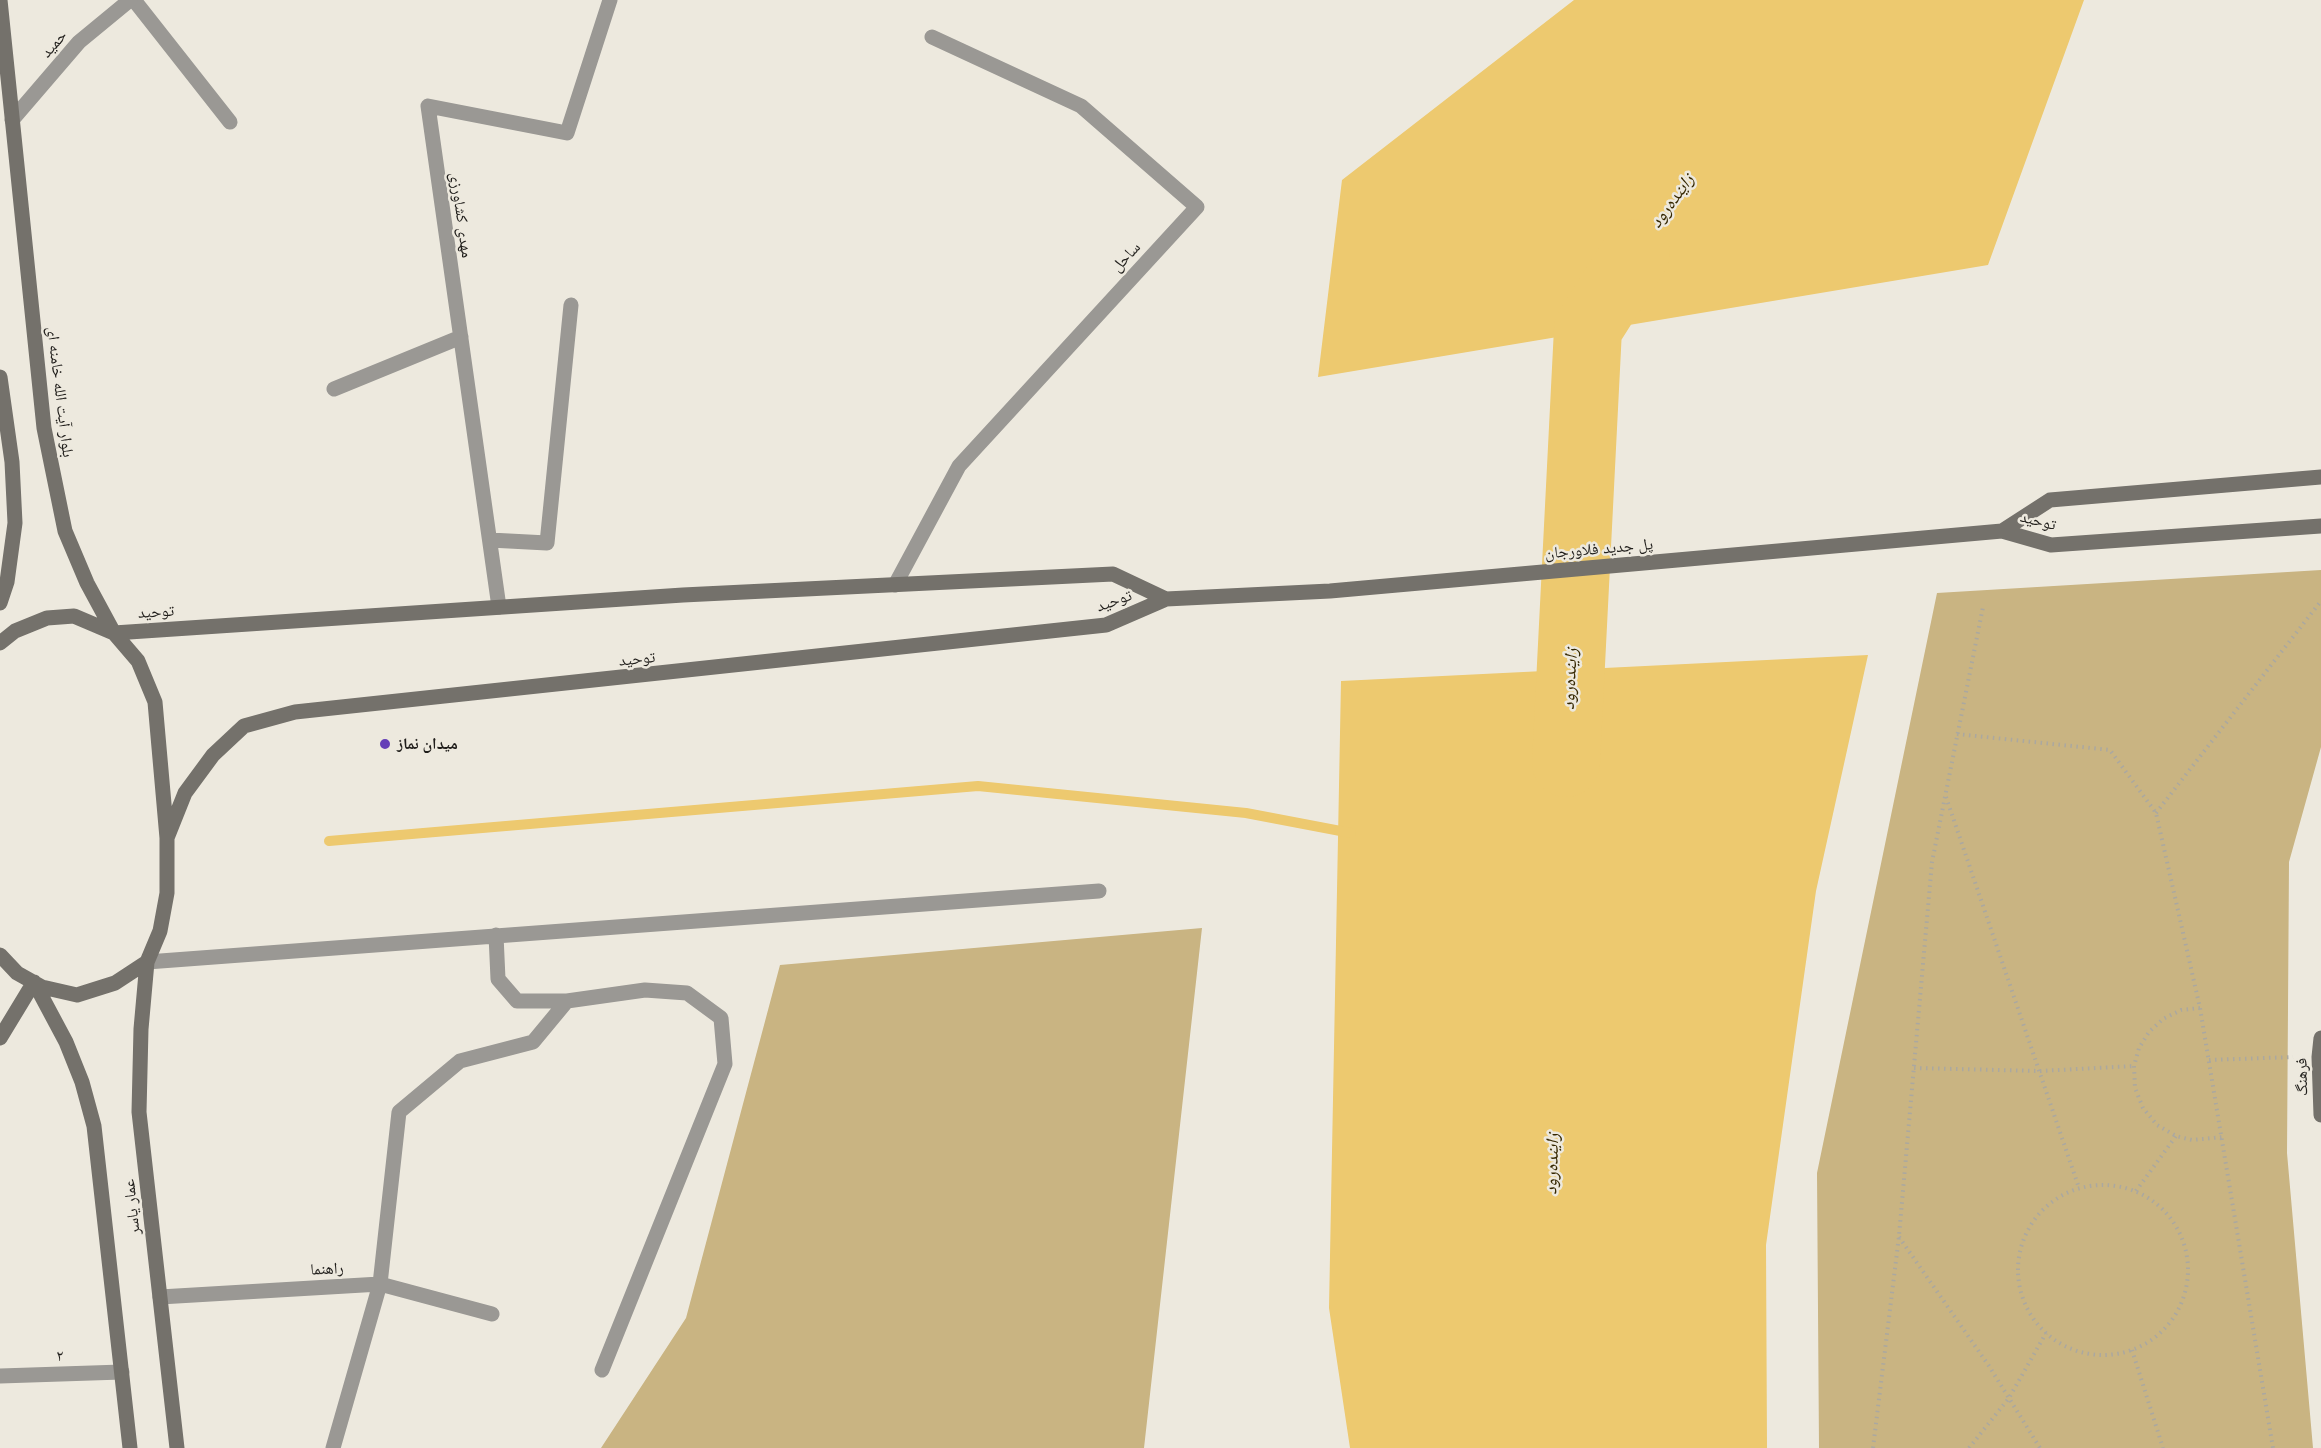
<!DOCTYPE html>
<meta charset="utf-8">
<style>
body{margin:0}
canvas{display:block;background:#ede9de}
</style>
<canvas width="2321" height="1448"></canvas>
<script>
const c = document.querySelector('canvas').getContext('2d');
c.lineJoin = 'round';
function paint(path, color) { c.fillStyle = color; c.fill(path, 'evenodd'); }
const toPath = rows => new Path2D(rows.map(r => 'M' + r).join(''));
function stroke(path, color, width, dash) { c.strokeStyle = color; c.lineWidth = width; c.lineCap = dash ? 'butt' : 'round'; c.setLineDash(dash || []); c.stroke(path); }
function write(font, color, halo, rows, align = 'center') {
  c.font = font + ' Inter,"Noto Naskh Arabic",sans-serif'; c.lineWidth = 5; c.setLineDash([]); c.textBaseline = 'middle'; c.strokeStyle = halo; c.fillStyle = color; for (const [text, x, y, turn = 0] of rows) {
    c.save(); c.translate(x, y); c.rotate((+turn || 0) * Math.PI / 180); c.textAlign = isNaN(turn) ? turn : align; if (halo) c.strokeText(text, 0, 0); c.fillText(text, 0, 0); c.restore();
  }
}
paint(toPath([
 [2321,570,2321,747,2289,862,2287,1153,2313,1448,1819,1448,1817,1173,1937,593],
 [1202,928,1144,1448,601,1448,686,1318,780,965]
]), '#c9b482');
paint(toPath([
 [1574,0,2084,0,1988,265,1318,377,1342,180],
 [1868,655,1816,891,1766,1245,1767,1448,1350,1448,1329,1308,1341,681]
]), '#edc96f');
stroke(toPath([
 [329,841,978,786,1246,813,1351,833]
]), '#edc96f', 10);
stroke(toPath([
 [1566,763,1588,329,1636,253]
]), '#edc96f', 68);
stroke(toPath([
 [1957,734,2110,750,2156,813,2200,1008,2273,1448],
 [1946,797,2079,1188],
 [2156,813,2321,601],
 [2200,1008,2181,1010,2163,1019,2149,1032,2139,1048,2134,1066,2135,1088,2143,1108,2157,1125,2176,1136,2192,1140,2223,1137],
 [2209,1060,2293,1057],
 [1914,1068,2040,1071,2134,1066],
 '2018 1270a85 85 0 1 1 170 0a85 85 0 1 1-170 0Z',
 [2136,1191,2176,1136],
 [1899,1237,1989,1366,2040,1448],
 [2132,1350,2163,1448],
 [1873,1448,1899,1236,1932,862,1983,607],
 [1969,1448,2009,1398,2046,1333]
]), '#aba8a0', 4, [1.5, 4.5]);
stroke(toPath([
 [134,0,230,122],
 [334,389,461,337],
 [490,540,547,543,571,305],
 [895,585,959,466,1197,207,1081,106,932,37],
 [499,607,428,106,567,133,610,0],
 [0,1376,122,1372]
]), '#9a9894', 15);
stroke(toPath([
 [12,120,79,42,130,0],
 [496,935,498,979,517,1001,567,1001,645,990,687,993,721,1018,725,1064,602,1370],
 [147,962,1099,891],
 [160,1297,380,1284,492,1314],
 [333,1448,380,1284,399,1112,460,1061,533,1042,567,1001]
]), '#9a9894', 15);
stroke(toPath([
 [0,0,44,428,65,531,87,583,114,633],
 [0,377,12,462,15,523,7,582,0,603],
 [2002,531,2050,500,2321,477],
 [114,633,683,595,1113,574,1166,599],
 [0,643,15,631,47,618,74,616,114,633,138,661,155,702,167,838,167,893,160,931,147,962,115,983,77,995,42,987,17,973,0,955],
 [167,838,185,793,213,755,244,726,295,712,1106,625,1166,599,1330,591,2002,531,2051,545,2321,526],
 [147,962,141,1029,139,1112,177,1448],
 [34,982,66,1042,82,1082,94,1126,130,1448],
 [0,1038,34,982],
 [2321,1038,2319,1057,2321,1115]
]), '#74716b', 15);
for (const [x, y, r, color] of [
 [385,744,6,"#653fb7"]
]) { const dot = new Path2D(); dot.arc(x, y, r, 0, 2 * Math.PI); c.fillStyle = color; c.fill(dot); stroke(dot, '#ede9de', 2); }
write('16px', '#201e1b', '#ede9de', [
 ["حمید",54,44,-48],
 ["مهدی کشاورزی",461,215,82],
 ["ساحل",1126,257,-47],
 ["بلوار آیت الله خامنه ای",60,392,83],
 ["توحید",2038,521,14],
 ["پل جدید فلاورجان",1599,549,-5],
 ["توحید",1114,601,-20],
 ["توحید",156,612,-4],
 ["توحید",637,659,-6],
 ["فرهنگ",2302,1077,-91],
 ["عمار یاسر",132,1207,-96],
 ["راهنما",327,1269,-3],
 ["۲",60,1356,-2]
]);
write('bold 16px', '#201e1b', '#ede9de', [
 ["میدان نماز",397,744]
], 'left');
write('italic 18px', '#352700', '#ede9de', [
 ["زاینده‌رود",1672,201,-54],
 ["زاینده‌رود",1570,679,-87],
 ["زاینده‌رود",1552,1164,-88]
]);
</script>
